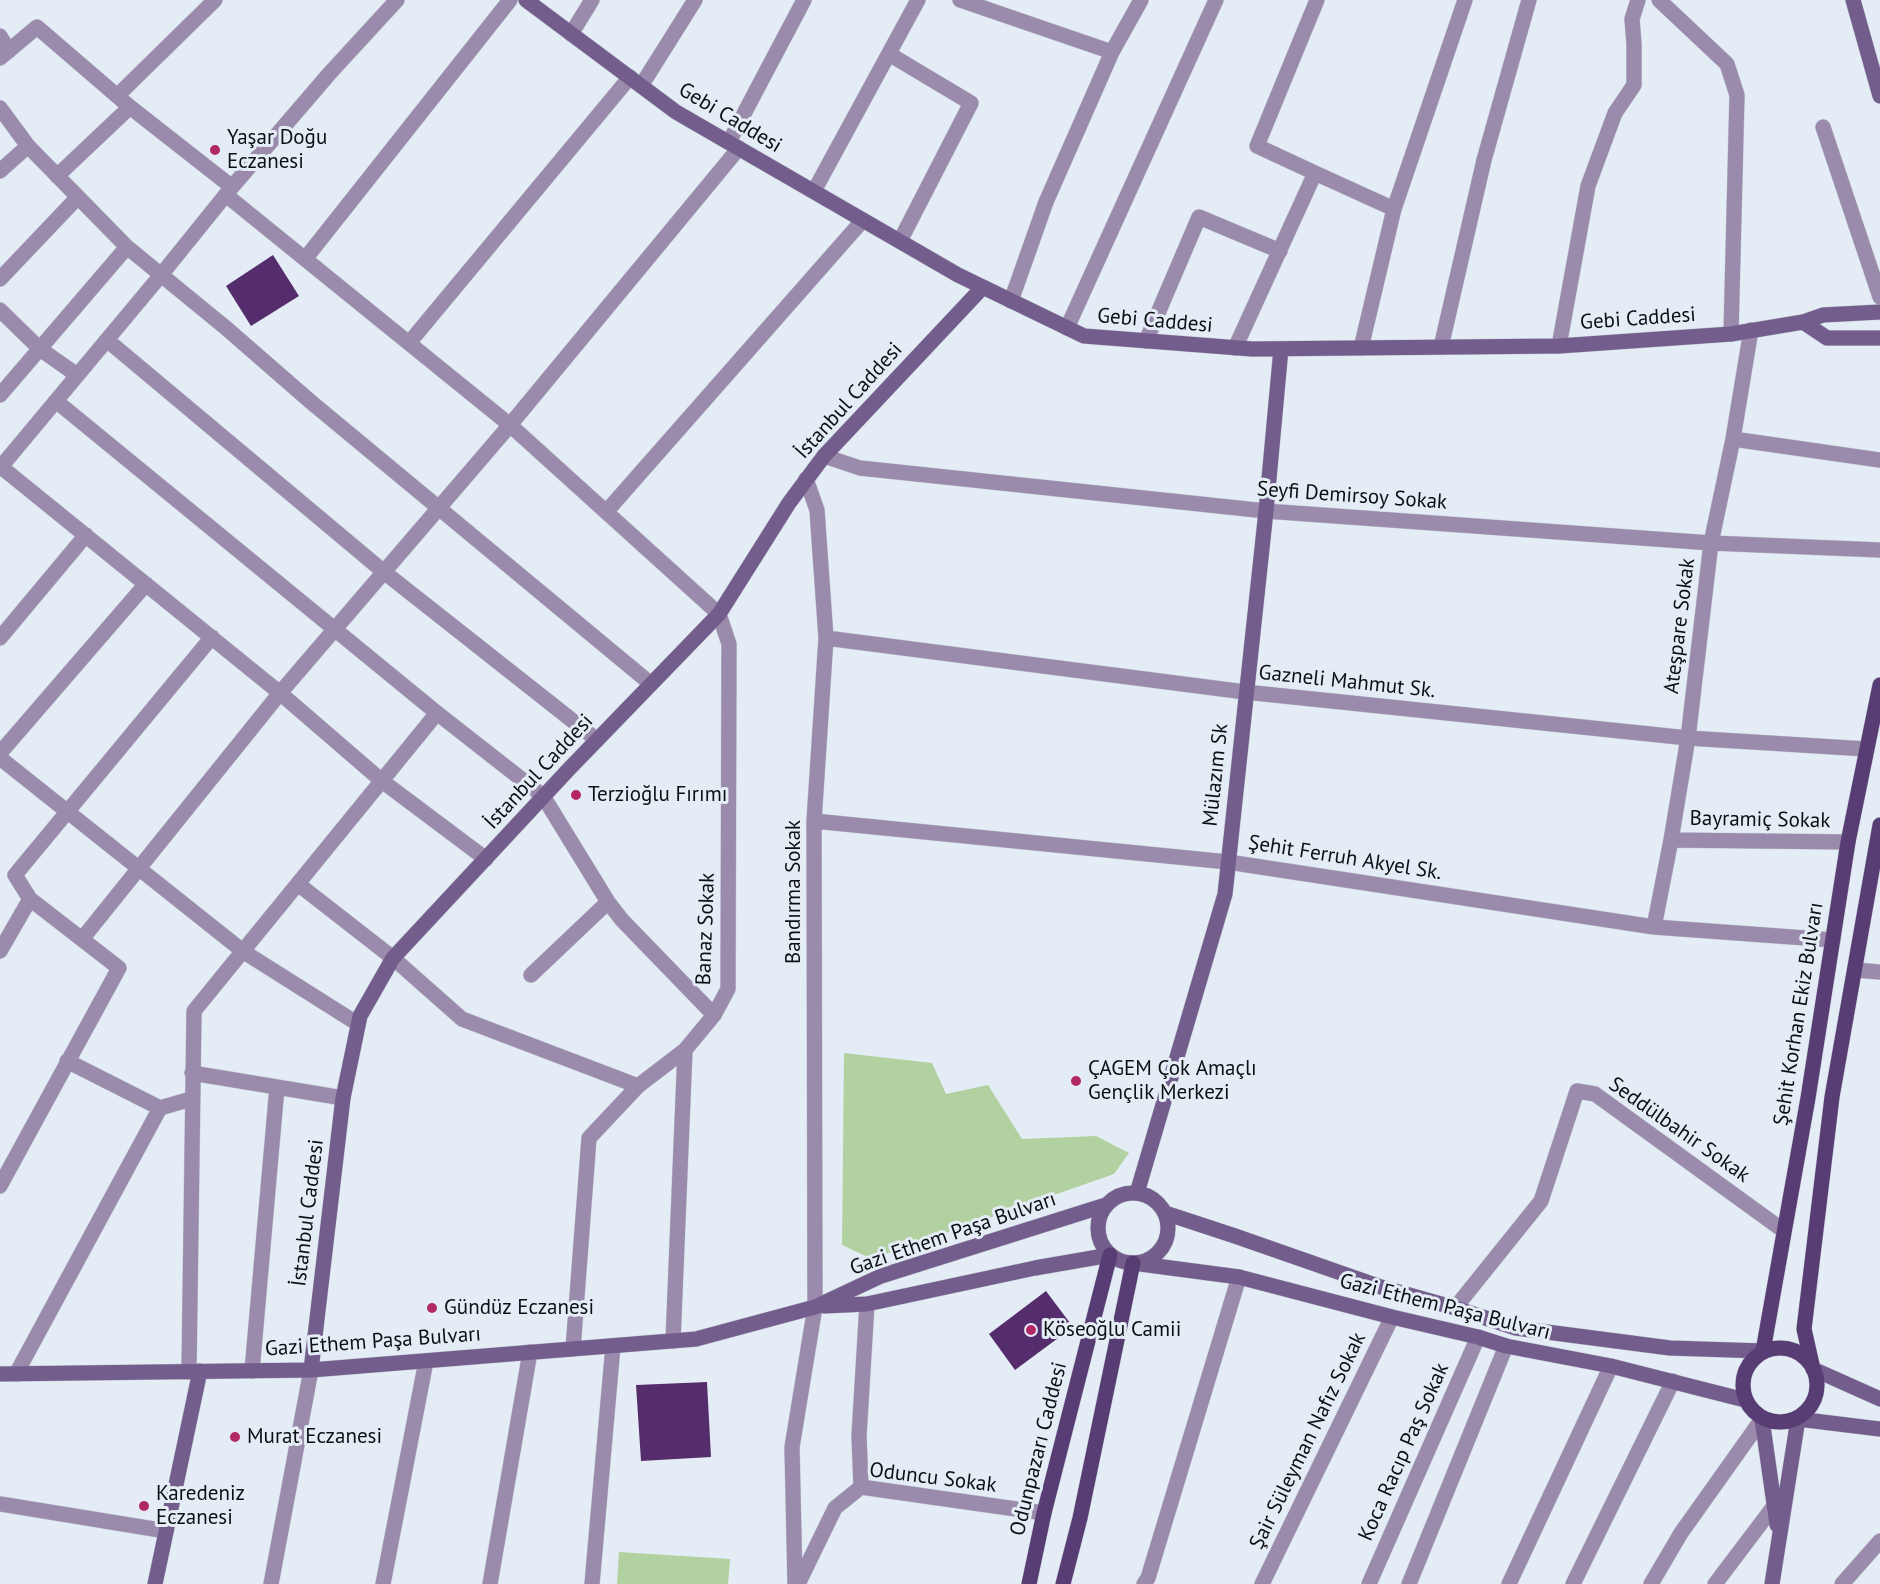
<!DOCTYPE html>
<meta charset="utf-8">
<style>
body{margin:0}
canvas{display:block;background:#e4ecf6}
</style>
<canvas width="1880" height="1584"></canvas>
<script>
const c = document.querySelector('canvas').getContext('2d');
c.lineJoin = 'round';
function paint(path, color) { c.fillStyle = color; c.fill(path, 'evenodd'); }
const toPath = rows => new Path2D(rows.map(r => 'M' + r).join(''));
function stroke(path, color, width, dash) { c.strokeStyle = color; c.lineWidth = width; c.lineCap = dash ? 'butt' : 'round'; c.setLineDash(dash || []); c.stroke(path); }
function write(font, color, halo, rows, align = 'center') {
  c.font = font + ' "PT Sans",sans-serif'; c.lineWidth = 6; c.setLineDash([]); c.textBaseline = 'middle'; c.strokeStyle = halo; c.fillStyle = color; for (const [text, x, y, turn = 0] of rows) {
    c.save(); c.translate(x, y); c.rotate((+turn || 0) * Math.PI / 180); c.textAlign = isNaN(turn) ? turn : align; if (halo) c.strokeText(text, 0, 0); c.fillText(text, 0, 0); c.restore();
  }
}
paint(toPath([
 [844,1053,932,1063,946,1094,988,1085,1022,1139,1096,1136,1129,1153,1114,1174,872,1259,842,1245],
 [619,1552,730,1559,728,1584,617,1584]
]), '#b2d1a0');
paint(toPath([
 [273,255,299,296,251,326,226,286],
 [1046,1291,1073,1327,1015,1370,989,1334],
 [707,1382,711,1457,641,1461,636,1385]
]), '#552d6d');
const street = toPath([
 [960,0,1112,52],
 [1659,0,1727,64,1737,95,1731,334],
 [571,34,592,0],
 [0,36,9,51],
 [889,54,971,103,900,241],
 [0,58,37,27,130,107,232,187],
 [641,86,695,0],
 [117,96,215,0],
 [0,108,28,146,127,247,226,328,311,402,651,684],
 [1823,127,1880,297],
 [729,142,804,0],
 [0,171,28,146],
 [1315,173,1394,209,1361,348],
 [57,176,130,107],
 [814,191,918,0],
 [226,195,510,425,719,614,729,644,728,989,714,1015,685,1050,673,1341],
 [1394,209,1465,0],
 [305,259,510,0],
 [0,279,77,198],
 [1011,301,1046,202,1112,52,1141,0],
 [0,310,40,349,77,375],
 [1067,328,1216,0],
 [107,340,384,572,597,740],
 [1146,341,1199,217,1280,251],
 [409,343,630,77],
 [1559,346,1588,186,1615,113,1634,85,1634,44,1632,19,1638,0],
 [1441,347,1484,160,1529,0],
 [1235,348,1315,173,1257,146,1317,0],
 [0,395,127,247],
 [56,401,437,713,543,796,608,902,622,920,714,1015],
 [1733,439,1880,460],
 [824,456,860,468,1266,511,1711,543,1880,550],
 [0,466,280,693,382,781,486,859],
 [0,468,161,275,232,187,329,74,397,0],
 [606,512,863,220],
 [0,638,86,535],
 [826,638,1245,692,1688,738,1866,749],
 [0,753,146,584],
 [0,758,244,952,358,1024],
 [814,821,1228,862,1654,927,1833,940],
 [1671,840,1848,842],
 [298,884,393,958,462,1019,638,1086],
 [1654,927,1671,840,1688,738,1711,543,1733,439,1751,330],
 [82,939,280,693,510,425,739,148],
 [0,951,30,899,15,875,212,637],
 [1855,970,1880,972],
 [531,975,608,902],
 [67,1061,160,1108],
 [192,1073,343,1098],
 [0,1186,119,968,30,899],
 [1455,1308,1541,1201,1577,1091,1595,1094,1784,1231],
 [573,1349,589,1138,638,1086,685,1050],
 [189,1371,194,1011,437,713],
 [252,1371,277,1087],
 [16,1374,160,1108,191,1099],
 [861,1487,859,1436,867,1304],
 [0,1504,166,1531],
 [271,1584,311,1370],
 [383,1584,426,1361],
 [490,1584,530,1352],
 [592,1584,613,1346],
 [795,1584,792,1447,815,1307,814,821,826,638,817,510,806,479],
 [798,1584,835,1508,861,1487,1044,1513],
 [1144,1584,1148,1578,1239,1277],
 [1262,1584,1392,1317],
 [1369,1584,1478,1337],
 [1409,1584,1506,1346],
 [1509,1584,1611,1366],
 [1573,1584,1673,1381],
 [1651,1584,1681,1533,1762,1419],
 [1715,1584,1774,1506],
 [1842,1584,1880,1541]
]);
const secondary = toPath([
 [526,0,676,112,958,275,1084,336,1252,349,1559,346,1731,334,1803,322,1823,315,1880,312],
 [1853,0,1880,96],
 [1803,322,1827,338,1880,338],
 [1137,1193,1225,894,1266,511,1281,349],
 '1098 1228a35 35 0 1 1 70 0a35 35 0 1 1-70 0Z',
 [1165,1213,1235,1236,1381,1287,1455,1308,1516,1328,1670,1348,1763,1351],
 [1133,1263,1239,1277,1392,1317,1478,1337,1506,1346,1611,1366,1745,1400],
 [824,1306,867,1304,1035,1268,1110,1255],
 [1813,1369,1880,1399],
 [311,1370,343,1098,360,1016,393,958,569,769,719,614,789,503,824,456,983,287],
 [0,1374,311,1370,696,1339,815,1307,881,1276,1106,1205],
 [1762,1419,1777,1525],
 [155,1584,200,1371],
 [1772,1584,1798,1419,1880,1429]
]);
const primary = toPath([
 '1743 1385a37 37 0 1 1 74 0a37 37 0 1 1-74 0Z',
 [1763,1351,1808,1098,1848,842,1880,685],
 [1813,1369,1804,1329,1832,1097,1880,825],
 [1029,1584,1044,1513,1110,1255],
 [1063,1584,1080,1518,1133,1263]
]);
stroke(street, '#c2c9d2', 16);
stroke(secondary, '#c2c9d2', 16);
stroke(primary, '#c2c9d2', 16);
stroke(street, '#9a8bac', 15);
stroke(secondary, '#735d8c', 15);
stroke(primary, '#583d74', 15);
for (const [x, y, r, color] of [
 [215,150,6,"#b22867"],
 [576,795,6,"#b22867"],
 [1076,1081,6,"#b22867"],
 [432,1308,6,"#b22867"],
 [1031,1330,6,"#b22867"],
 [235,1437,6,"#b22867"],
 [144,1506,6,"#b22867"]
]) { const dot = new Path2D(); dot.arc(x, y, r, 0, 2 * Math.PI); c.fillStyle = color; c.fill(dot); stroke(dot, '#e4ecf6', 2); }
write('21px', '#0d1013', '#e4ecf6', [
 ["Gebi Caddesi",730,118,31],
 ["Gebi Caddesi",1638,319,-4],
 ["Gebi Caddesi",1155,321,5],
 ["İstanbul Caddesi",849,401,-48],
 ["Seyfi Demirsoy Sokak",1352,496,4],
 ["Ateşpare Sokak",1680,626,-83],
 ["Gazneli Mahmut Sk.",1347,682,6],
 ["İstanbul Caddesi",539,772,-47],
 ["Mülazım Sk",1216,775,-84],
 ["Bayramiç Sokak",1760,820,1],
 ["Şehit Ferruh Akyel Sk.",1345,858,9],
 ["Bandırma Sokak",794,892,-90],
 ["Banaz Sokak",706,929,-88],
 ["Şehit Korhan Ekiz Bulvarı",1799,1014,-81],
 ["Seddülbahir Sokak",1679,1130,35],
 ["İstanbul Caddesi",308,1213,-83],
 ["Gazi Ethem Paşa Bulvarı",953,1234,-19],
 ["Gazi Ethem Paşa Bulvarı",1445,1307,14],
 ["Gazi Ethem Paşa Bulvarı",373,1342,-4],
 ["Şair Süleyman Nafız Sokak",1308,1441,-64],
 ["Odunpazarı Caddesi",1039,1449,-76],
 ["Koca Racıp Paş Sokak",1404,1452,-66],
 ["Oduncu Sokak",933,1478,7]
]);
write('21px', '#0d1013', '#e4ecf6', [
 ["Yaşar Doğu",227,138],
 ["Eczanesi",227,162],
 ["Terzioğlu Fırımı",588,795],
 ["ÇAGEM Çok Amaçlı",1088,1069],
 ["Gençlik Merkezi",1088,1093],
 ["Gündüz Eczanesi",444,1308],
 ["Köseoğlu Camii",1043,1330],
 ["Murat Eczanesi",247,1437],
 ["Karedeniz",156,1494],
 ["Eczanesi",156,1518]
], 'left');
</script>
